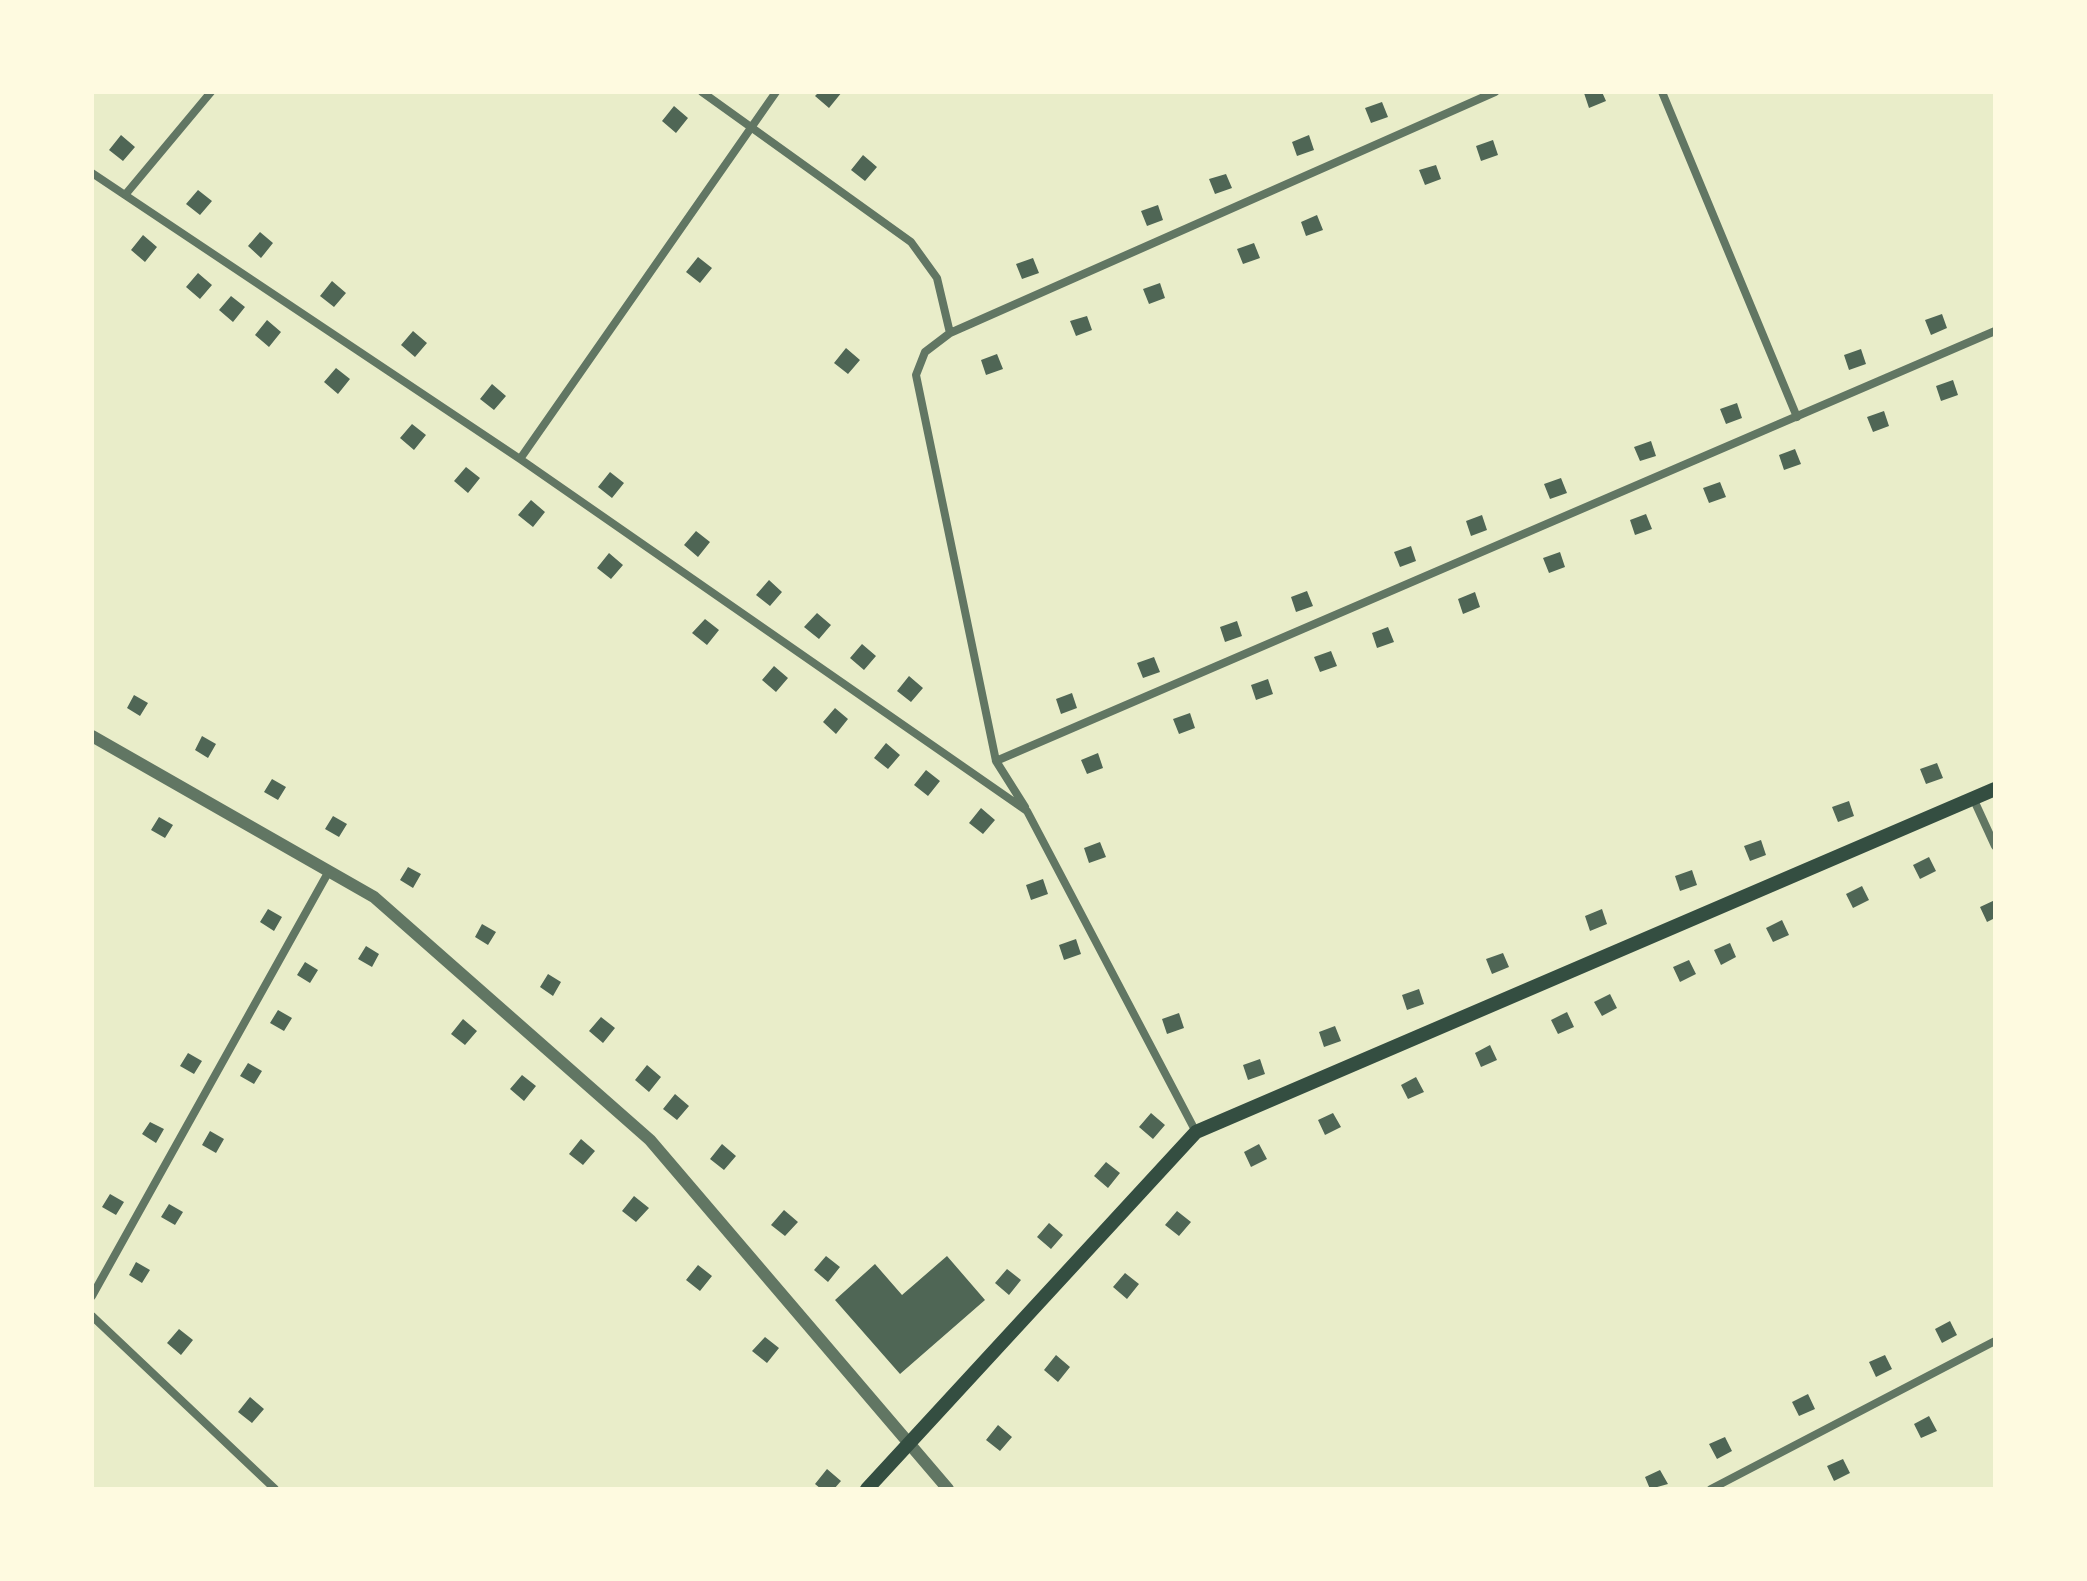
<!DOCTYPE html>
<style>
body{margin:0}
#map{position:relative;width:2087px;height:1581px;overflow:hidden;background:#e9edc9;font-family:Cabin,sans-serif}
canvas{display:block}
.frame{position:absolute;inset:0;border:94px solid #fefae0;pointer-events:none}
</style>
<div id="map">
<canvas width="2087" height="1581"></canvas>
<div class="frame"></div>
</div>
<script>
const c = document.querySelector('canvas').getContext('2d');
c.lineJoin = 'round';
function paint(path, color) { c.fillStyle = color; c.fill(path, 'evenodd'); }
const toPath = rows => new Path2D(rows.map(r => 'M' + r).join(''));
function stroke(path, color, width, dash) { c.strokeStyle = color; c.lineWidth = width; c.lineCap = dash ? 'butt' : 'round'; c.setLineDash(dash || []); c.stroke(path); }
paint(toPath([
 [819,92,842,92,829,108,815,96],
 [1602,92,1606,101,1589,108,1584,93],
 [1382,102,1388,117,1371,123,1365,108],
 [674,106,688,118,676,133,662,121],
 [121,135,135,147,123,161,109,150],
 [1309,135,1314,150,1297,156,1292,142],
 [1493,140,1498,155,1481,161,1476,146],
 [863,155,877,167,865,181,851,170],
 [1436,165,1441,179,1425,185,1419,170],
 [1226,174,1232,188,1215,194,1209,179],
 [198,190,212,201,200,215,186,204],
 [1158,205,1163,220,1147,226,1141,211],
 [1317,215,1323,230,1306,236,1301,222],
 [260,232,273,243,261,258,248,246],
 [143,235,157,247,145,262,131,250],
 [1254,243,1260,258,1243,264,1237,249],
 [698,257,712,268,700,283,686,272],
 [1033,258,1039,273,1022,279,1016,264],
 [198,273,212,285,200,299,186,287],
 [332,281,346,293,334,307,320,296],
 [1160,283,1165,298,1149,304,1143,289],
 [231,296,245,307,233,322,219,310],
 [1942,314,1947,328,1931,335,1925,320],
 [1087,316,1092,330,1076,336,1070,321],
 [267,320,281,332,269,347,255,335],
 [413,331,427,343,415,357,401,345],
 [846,348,860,360,848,374,834,363],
 [1861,349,1866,364,1849,370,1844,355],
 [997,354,1003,369,986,375,981,360],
 [336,368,350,379,338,394,324,382],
 [1953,380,1958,395,1941,401,1936,386],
 [492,384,506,396,494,410,480,399],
 [1737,403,1742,418,1726,424,1720,409],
 [1884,411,1889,426,1873,432,1867,417],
 [412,424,426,435,414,450,400,438],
 [1651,441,1656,456,1640,461,1634,447],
 [1795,449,1801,464,1784,470,1779,455],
 [466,467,480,478,468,493,454,481],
 [610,472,624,483,612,498,598,487],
 [1561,478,1567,493,1550,499,1544,484],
 [1720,482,1726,497,1709,503,1703,488],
 [531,500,545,512,533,527,518,515],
 [1646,514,1652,529,1635,535,1630,520],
 [1482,515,1487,530,1471,536,1466,521],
 [696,531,710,542,698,557,684,545],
 [1411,546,1416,561,1400,567,1394,552],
 [1560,552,1565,567,1549,573,1543,558],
 [609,553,623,565,611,579,597,568],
 [769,580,782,592,770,606,756,595],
 [1307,591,1313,606,1296,612,1291,597],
 [1475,592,1480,607,1463,614,1458,599],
 [817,613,831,625,819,639,804,627],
 [705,619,719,630,707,645,692,633],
 [1237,621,1242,636,1225,642,1220,627],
 [1388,627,1394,642,1377,648,1372,633],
 [862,644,876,656,864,670,850,658],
 [1331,651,1337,666,1320,672,1314,657],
 [1154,657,1160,672,1143,678,1137,663],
 [774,666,788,678,776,692,762,680],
 [909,676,923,688,911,702,897,691],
 [1268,679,1273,694,1256,700,1251,685],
 [1072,693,1077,708,1061,714,1056,699],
 [134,695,148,703,140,716,127,708],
 [835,708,848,719,836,734,823,722],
 [1190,713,1195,728,1179,734,1173,719],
 [202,736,216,744,208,758,195,750],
 [886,743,900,755,888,769,874,758],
 [1098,753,1103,768,1087,774,1081,760],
 [1937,763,1943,778,1926,784,1920,769],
 [926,770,940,781,928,796,914,785],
 [272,779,286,787,278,800,264,792],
 [1849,801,1854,816,1838,822,1832,807],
 [981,808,995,820,983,834,969,823],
 [333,816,347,824,339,837,325,829],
 [159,817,173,825,165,838,151,830],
 [1761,840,1766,855,1750,861,1744,846],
 [1100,842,1106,857,1089,863,1084,848],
 [1929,857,1936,871,1920,879,1913,865],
 [408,867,421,874,413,888,400,880],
 [1692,870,1697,885,1680,891,1675,876],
 [1043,879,1048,894,1031,900,1026,885],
 [1862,886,1869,900,1853,908,1846,894],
 [1995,900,1995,918,1987,922,1980,907],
 [268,909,282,917,274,931,260,922],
 [1602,909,1607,924,1590,931,1585,916],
 [1782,920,1789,935,1773,942,1766,928],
 [482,924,496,932,488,945,475,937],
 [1076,939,1081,954,1064,960,1059,945],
 [1730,943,1736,957,1721,965,1714,950],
 [366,946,379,954,372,967,358,959],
 [1503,953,1509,967,1492,974,1486,959],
 [1689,960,1696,974,1680,982,1673,967],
 [305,962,318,970,310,983,297,975],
 [548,974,561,982,553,996,540,987],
 [1419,989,1424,1004,1407,1010,1402,995],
 [1610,994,1617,1008,1602,1016,1594,1002],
 [278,1010,292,1018,284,1031,270,1023],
 [1567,1012,1574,1027,1558,1034,1551,1020],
 [1179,1013,1184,1028,1167,1034,1162,1019],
 [601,1017,615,1028,603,1043,589,1031],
 [463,1019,477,1031,465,1045,451,1034],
 [1335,1026,1341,1041,1324,1047,1319,1032],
 [1490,1045,1497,1060,1481,1067,1475,1053],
 [188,1053,202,1061,194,1074,180,1066],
 [1260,1059,1265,1074,1248,1080,1243,1065],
 [248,1063,262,1071,254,1084,240,1076],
 [647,1065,661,1077,649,1092,635,1080],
 [522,1075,536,1086,524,1101,510,1089],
 [1416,1077,1424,1092,1408,1099,1401,1085],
 [675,1094,689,1106,677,1120,663,1109],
 [1151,1113,1165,1125,1153,1139,1139,1127],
 [1333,1113,1341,1127,1325,1135,1318,1120],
 [150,1122,164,1129,156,1143,142,1134],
 [210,1131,224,1139,216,1153,202,1145],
 [581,1139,595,1151,583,1165,569,1154],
 [722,1144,736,1156,724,1170,710,1159],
 [1259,1144,1267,1159,1251,1167,1244,1152],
 [1106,1162,1120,1173,1108,1188,1094,1176],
 [110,1194,124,1202,116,1215,102,1207],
 [634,1196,649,1208,636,1222,622,1211],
 [169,1204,183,1212,175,1225,161,1217],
 [784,1210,798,1222,785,1236,771,1225],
 [1177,1211,1191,1222,1179,1236,1165,1225],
 [1049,1223,1063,1235,1051,1249,1037,1237],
 [826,1256,840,1267,828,1282,814,1270],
 [947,1256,985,1300,900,1374,835,1300,875,1264,902,1295],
 [136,1262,150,1270,142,1283,129,1275],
 [698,1265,712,1276,700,1291,686,1280],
 [1007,1269,1021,1280,1009,1295,995,1283],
 [1125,1273,1139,1284,1127,1299,1113,1287],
 [1950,1321,1957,1335,1942,1343,1935,1329],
 [179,1329,193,1340,181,1355,167,1343],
 [765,1337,779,1348,767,1363,752,1351],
 [1056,1355,1070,1367,1058,1382,1044,1370],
 [1885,1355,1892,1369,1876,1377,1869,1362],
 [1808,1394,1815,1409,1799,1416,1792,1402],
 [250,1397,264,1409,252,1423,238,1412],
 [1929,1416,1937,1431,1921,1438,1914,1424],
 [998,1425,1012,1437,1000,1451,986,1440],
 [1725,1437,1732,1451,1717,1459,1709,1444],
 [1843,1459,1850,1473,1834,1481,1827,1466],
 [827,1469,841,1481,834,1489,821,1489,815,1484],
 [1660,1470,1668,1484,1650,1489,1645,1477]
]), '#4f6655');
stroke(toPath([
 [702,92,911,242,937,278,950,333,1495,92],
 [1662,92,1797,417],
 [92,173,520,459,1027,811,1196,1132],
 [125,195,211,92],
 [950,333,925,352,916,375,996,761],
 [520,459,776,92],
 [1973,798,1995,846],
 [1025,807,996,761,1995,331],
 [92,1296,329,871],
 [92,1316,275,1489],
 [1711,1489,1995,1341]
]), '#617663', 8);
stroke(toPath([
 [92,736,374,897,650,1140,948,1489]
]), '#617663', 12);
stroke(toPath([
 [867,1489,1196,1132,1995,789]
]), '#344e41', 14);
</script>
